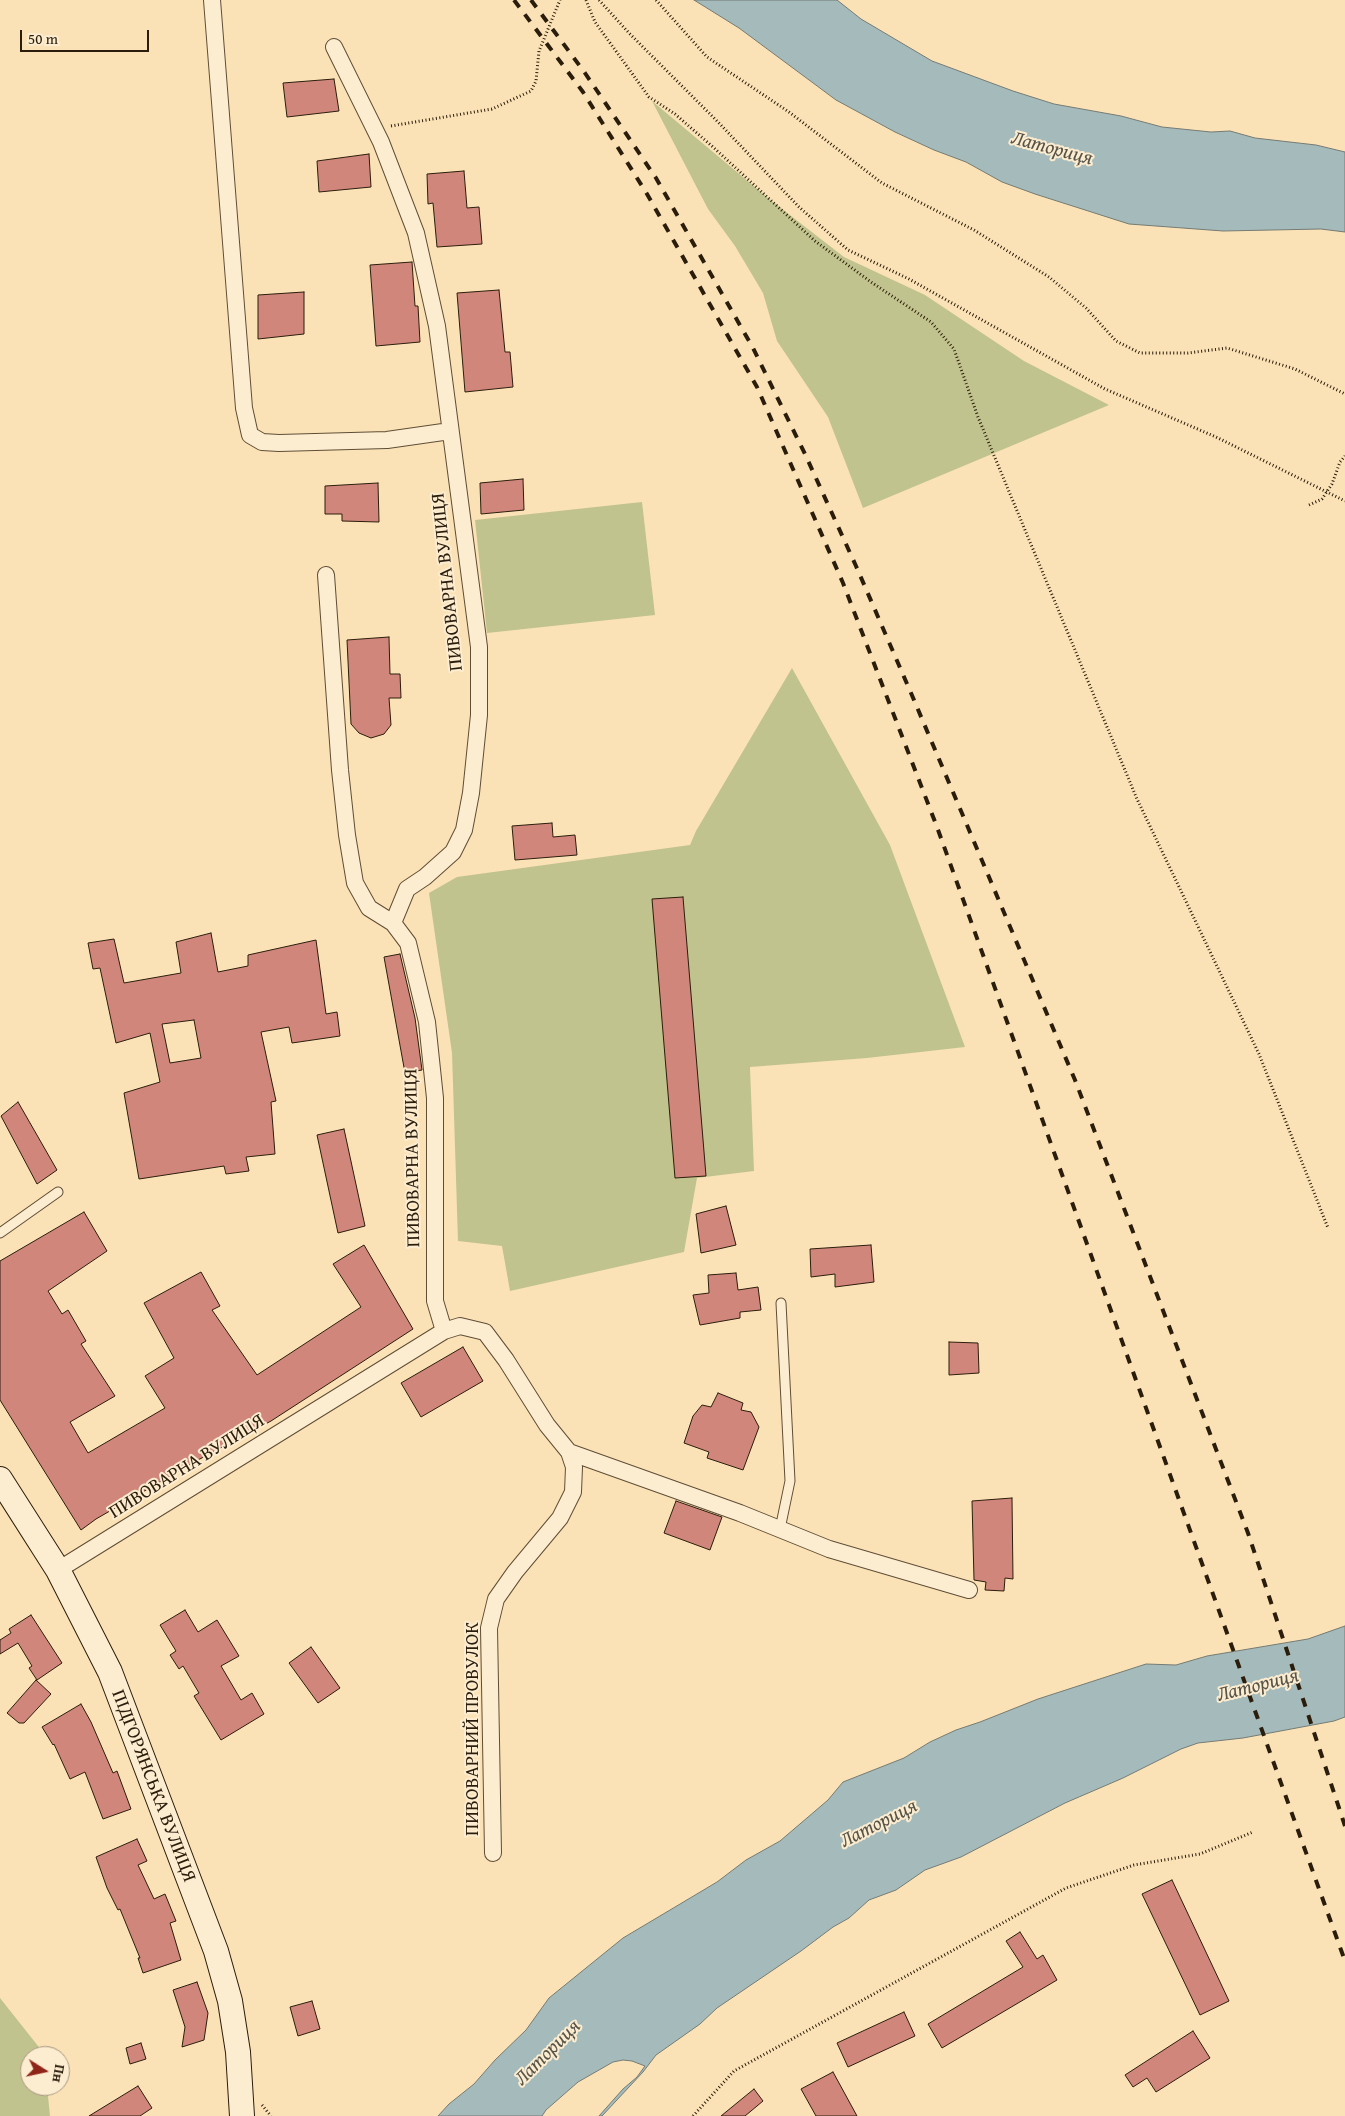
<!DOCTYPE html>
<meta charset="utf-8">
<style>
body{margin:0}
#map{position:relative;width:1345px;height:2116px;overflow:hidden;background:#fbe2b6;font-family:"Gentium Book Plus",serif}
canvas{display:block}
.north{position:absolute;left:20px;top:2046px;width:50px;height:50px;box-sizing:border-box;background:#fcecd0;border:1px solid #a89982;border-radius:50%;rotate:100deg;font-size:14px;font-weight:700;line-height:20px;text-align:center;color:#2b1d0c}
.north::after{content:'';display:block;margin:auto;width:18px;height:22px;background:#8f2418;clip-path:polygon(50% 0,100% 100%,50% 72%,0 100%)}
.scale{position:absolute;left:20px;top:30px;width:129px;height:22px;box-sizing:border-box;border:2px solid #2b1d0c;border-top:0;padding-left:6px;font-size:15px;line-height:18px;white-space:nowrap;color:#2b1d0c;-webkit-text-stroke:4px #fcecd0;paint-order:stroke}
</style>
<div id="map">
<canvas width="1345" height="2116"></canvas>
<div class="north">Пн</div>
<div class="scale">50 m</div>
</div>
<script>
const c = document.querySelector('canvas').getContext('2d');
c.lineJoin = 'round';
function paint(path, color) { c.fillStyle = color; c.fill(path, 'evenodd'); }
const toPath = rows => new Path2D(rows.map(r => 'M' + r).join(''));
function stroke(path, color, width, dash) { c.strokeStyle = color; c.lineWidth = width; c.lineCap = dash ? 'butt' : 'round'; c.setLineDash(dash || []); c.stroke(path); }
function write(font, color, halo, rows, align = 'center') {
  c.font = font + ' "Gentium Book Plus",serif'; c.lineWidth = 4; c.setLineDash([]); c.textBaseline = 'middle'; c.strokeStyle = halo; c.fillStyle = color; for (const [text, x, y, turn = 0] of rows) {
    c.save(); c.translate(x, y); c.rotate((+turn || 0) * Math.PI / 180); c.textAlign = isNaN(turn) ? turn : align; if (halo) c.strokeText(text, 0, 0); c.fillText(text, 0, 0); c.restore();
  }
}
paint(toPath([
 [652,101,768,198,844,257,925,295,1024,361,1109,405,863,508,828,417,777,341,763,293,735,246,708,209],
 [642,502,655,615,487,633,475,520],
 [792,668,890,845,965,1047,867,1058,750,1067,754,1171,697,1178,684,1252,510,1291,502,1246,458,1241,452,1053,429,893,457,877,690,845,696,831],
 [0,1998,42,2051,43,2056,30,2056,30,2086,47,2086,50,2116,0,2116]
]), '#c0c38d');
const water = toPath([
 [694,0,837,0,861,19,932,61,1013,91,1054,104,1121,116,1162,127,1211,132,1230,131,1255,138,1316,145,1345,152,1345,232,1321,229,1223,231,1129,224,1035,194,1002,182,966,162,934,150,895,132,836,100,739,28,694,0],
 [1345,1626,1345,1717,1334,1721,1243,1738,1198,1743,1181,1749,1123,1778,1065,1803,961,1857,925,1870,896,1890,869,1900,849,1918,833,1927,801,1951,717,2008,700,2024,656,2055,643,2072,602,2116,599,2116,623,2089,637,2077,645,2066,632,2061,623,2060,613,2062,578,2082,546,2110,542,2116,438,2116,449,2104,474,2084,495,2060,526,2030,549,1998,623,1938,717,1882,746,1860,780,1841,828,1800,843,1782,904,1758,930,1742,956,1730,980,1722,1038,1699,1146,1664,1176,1665,1207,1656,1308,1639,1345,1626]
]);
paint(water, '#a5baba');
stroke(water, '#747b74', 1);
const building = toPath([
 [334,79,339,111,287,117,283,83,334,79],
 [369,154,371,187,319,192,317,161,369,154],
 [464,171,467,208,479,207,482,244,437,247,433,203,428,204,427,174,464,171],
 [412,262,415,306,418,306,420,342,376,346,370,265,412,262],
 [499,290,505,352,510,352,513,387,465,392,457,293,499,290],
 [304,292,304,334,258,339,258,295,304,292],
 [523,479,524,510,481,514,480,483,523,479],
 [378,483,379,522,342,521,342,514,325,514,325,486,378,483],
 [389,637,390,674,400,674,401,698,389,698,391,725,384,734,371,738,359,733,351,724,347,640,389,637],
 [552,823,553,837,575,835,577,855,515,860,512,826,552,823],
 [683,897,706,1176,675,1178,652,899,683,897],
 [211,933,218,972,248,966,248,955,316,940,326,1014,337,1012,340,1036,292,1043,289,1027,261,1032,276,1101,271,1102,275,1154,246,1157,249,1171,226,1174,224,1166,139,1179,124,1093,160,1082,150,1033,116,1043,100,968,93,969,88,943,114,939,124,983,181,973,176,942,211,933],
 [194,1020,201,1058,170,1063,162,1024,194,1020],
 [400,954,415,1018,422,1070,405,1073,384,957,400,954],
 [18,1102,57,1170,37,1184,1,1116,18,1102],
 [344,1129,365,1226,338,1233,317,1135,344,1129],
 [726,1206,736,1245,701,1253,696,1214,726,1206],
 [84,1212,107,1251,48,1291,62,1314,68,1310,86,1341,81,1344,115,1396,70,1422,88,1453,165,1408,145,1376,174,1358,144,1303,201,1272,220,1306,212,1310,257,1375,361,1307,333,1264,364,1245,413,1329,271,1421,198,1460,96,1519,81,1530,0,1400,0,1261,84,1212],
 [871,1245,874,1282,835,1287,835,1274,811,1277,810,1249,871,1245],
 [736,1273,738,1290,758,1287,761,1310,740,1312,740,1318,700,1325,693,1295,709,1293,708,1275,736,1273],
 [949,1342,978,1343,979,1373,949,1375,949,1342],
 [463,1347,483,1381,421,1417,401,1383,463,1347],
 [718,1393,743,1403,741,1410,751,1412,759,1427,743,1470,707,1458,709,1452,684,1443,693,1416,702,1405,711,1407,718,1393],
 [1012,1498,1013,1579,1005,1578,1004,1591,985,1590,986,1582,974,1580,972,1501,1012,1498],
 [676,1501,722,1517,710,1550,664,1533,676,1501],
 [185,1610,198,1632,217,1620,239,1656,221,1666,241,1700,252,1693,264,1714,221,1740,194,1696,199,1693,183,1666,179,1669,170,1655,176,1651,160,1625,185,1610],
 [31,1615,62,1663,37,1680,29,1668,32,1666,18,1643,0,1654,0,1640,11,1633,9,1629,31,1615],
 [311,1647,340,1688,318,1703,289,1663,311,1647],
 [36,1680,51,1694,24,1723,19,1723,7,1713,36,1680],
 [81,1704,91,1722,113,1773,117,1771,131,1809,103,1819,85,1772,70,1779,54,1744,53,1745,42,1727,81,1704],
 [137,1839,147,1861,138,1865,154,1899,165,1894,176,1921,170,1923,181,1960,143,1973,138,1958,140,1958,120,1909,118,1910,107,1888,96,1857,137,1839],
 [1172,1880,1229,2001,1200,2015,1142,1894,1172,1880],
 [1020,1932,1037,1959,1043,1955,1057,1980,942,2048,928,2024,1023,1967,1006,1941,1020,1932],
 [197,1982,208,2013,204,2040,182,2047,185,2027,173,1990,197,1982],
 [312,2001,320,2029,298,2036,290,2007,312,2001],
 [904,2012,915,2036,848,2067,837,2043,904,2012],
 [1193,2031,1210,2058,1156,2092,1147,2078,1133,2087,1125,2075,1193,2031],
 [141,2043,146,2059,130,2064,126,2048,141,2043],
 [833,2072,857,2116,816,2116,801,2089,833,2072],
 [138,2086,152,2108,140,2116,89,2116,138,2086],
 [754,2089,763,2101,745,2116,721,2116,754,2089]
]);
paint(building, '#d0867b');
stroke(building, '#2b1d0c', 1);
const lane = toPath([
 [0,1233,58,1192],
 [780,1529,790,1481,781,1303]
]);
const street = toPath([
 [212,0,244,408,250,435,262,442,279,443,387,440,450,431],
 [334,47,381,142,416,233,437,326,479,647,479,715,471,793,464,830,453,852,425,877,407,889,393,923,408,943,427,1022,435,1098,435,1301,444,1331],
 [326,575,340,770,347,835,355,883,369,908,393,923],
 [569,1452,740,1513,829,1549,969,1590],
 [58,1570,444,1331,460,1326,485,1332,506,1360,547,1425,569,1452,574,1467,573,1492,560,1518,515,1572,496,1599,489,1628,493,1853]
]);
const secondary = toPath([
 [0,1479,58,1570,110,1672,216,1951,230,2001,238,2052,242,2116]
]);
stroke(lane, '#5f4e36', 11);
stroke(street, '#5f4e36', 18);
stroke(secondary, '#2b1d0c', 26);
stroke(toPath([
 [586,0,595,22,649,97,675,114,713,147,815,241,871,282,931,322,954,349,978,417,1137,799,1259,1054,1328,1228],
 [599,0,629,33,718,122,799,207,848,250,909,279,1105,389,1216,437,1345,501],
 [656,0,707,57,789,112,882,183,974,230,1049,277,1086,308,1116,341,1140,353,1188,353,1227,348,1295,369,1345,394],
 [391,126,492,109,531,91,536,81,539,51,560,0],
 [1309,505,1322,499,1332,484,1340,462,1345,456],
 [262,2105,271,2116],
 [693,2116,734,2071,1066,1888,1134,1865,1200,1854,1253,1832]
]), '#2b1d0c', 3, [1, 2.5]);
stroke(lane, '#fcecd0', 9);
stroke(street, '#fcecd0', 16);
stroke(secondary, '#fcecd0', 24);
stroke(toPath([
 [514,0,583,92,647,194,757,387,843,583,937,827,1345,1961],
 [531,0,585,73,656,178,753,348,805,454,856,566,911,693,1075,1080,1248,1533,1345,1826]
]), '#2b1d0c', 4, [9, 9]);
write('19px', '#2b1d0c', '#fcecd0', [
 ["ПИВОВАРНА ВУЛИЦЯ",448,582,-96],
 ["ПИВОВАРНА ВУЛИЦЯ",413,1158,-91],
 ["ПИВОВАРНА ВУЛИЦЯ",187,1467,-32],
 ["ПИВОВАРНИЙ ПРОВУЛОК",473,1729,-90],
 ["ПІДГОРЯНСЬКА ВУЛИЦЯ",153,1786,69]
]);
write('italic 20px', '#565449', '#fcecd0', [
 ["Латориця",1052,149,15],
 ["Латориця",1258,1686,-14],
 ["Латориця",879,1824,-27],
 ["Латориця",548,2053,-45]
]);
</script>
